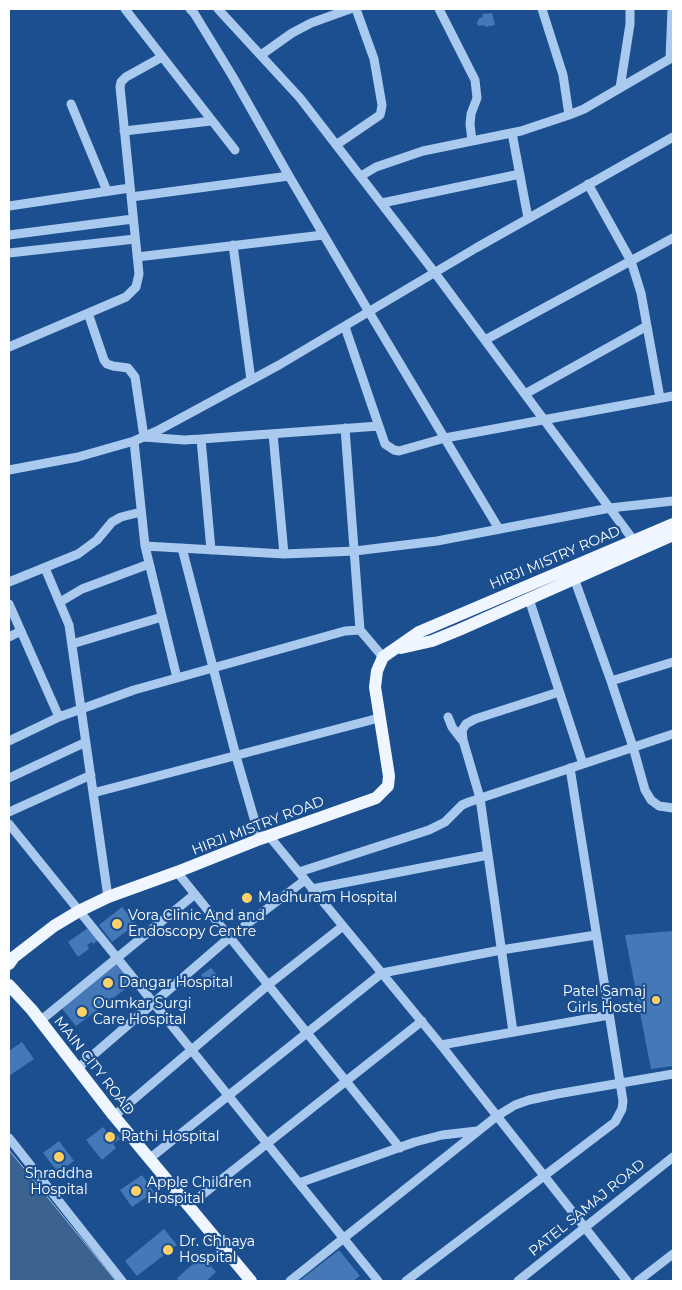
<!DOCTYPE html>
<style>
body{margin:0}
#map{position:relative;width:682px;height:1290px;overflow:hidden;background:#1b4f8f;font-family:Montserrat,sans-serif}
canvas{display:block}
.frame{position:absolute;inset:0;border:10px solid #fff;pointer-events:none}
</style>
<div id="map">
<canvas width="682" height="1290"></canvas>
<div class="frame"></div>
</div>
<script>
const c = document.querySelector('canvas').getContext('2d');
c.lineJoin = 'round';
function paint(path, color) { c.fillStyle = color; c.fill(path, 'evenodd'); }
const toPath = rows => new Path2D(rows.map(r => 'M' + r).join(''));
function stroke(path, color, width, dash) { c.strokeStyle = color; c.lineWidth = width; c.lineCap = dash ? 'butt' : 'round'; c.setLineDash(dash || []); c.stroke(path); }
function write(font, color, halo, rows, align = 'center') {
  c.font = font + ' Montserrat,sans-serif'; c.lineWidth = 4.5; c.setLineDash([]); c.textBaseline = 'middle'; c.strokeStyle = halo; c.fillStyle = color; for (const [text, x, y, turn = 0] of rows) {
    c.save(); c.translate(x, y); c.rotate((+turn || 0) * Math.PI / 180); c.textAlign = isNaN(turn) ? turn : align; if (halo) c.strokeText(text, 0, 0); c.fillText(text, 0, 0); c.restore();
  }
}
const water = toPath([
 [9,1150,116,1281,9,1281,9,1150]
]);
paint(water, '#3c6290');
stroke(water, '#9cc4f0', 1);
paint(toPath([
 [492,13,495,25,485,27,485,25,478,26,477,21,479,20,479,18,483,17,482,14],
 [122,907,136,924,112,942,99,925],
 [91,926,100,939,93,944,92,942,87,945,89,949,78,957,68,942],
 [673,931,673,1066,651,1069,625,935],
 [116,963,132,984,76,1026,60,1006],
 [211,968,223,982,213,990,201,975],
 [22,1042,34,1059,9,1076,9,1067,10,1066,9,1051],
 [103,1127,108,1133,112,1129,120,1139,113,1144,116,1148,102,1160,86,1140],
 [59,1141,74,1161,58,1172,43,1153],
 [142,1175,154,1192,132,1207,120,1190],
 [164,1229,177,1245,137,1276,125,1261],
 [339,1250,360,1276,353,1281,299,1281],
 [202,1256,216,1272,206,1281,179,1281,177,1278]
]), '#4478b7');
stroke(toPath([
 [125,9,235,150],
 [190,9,194,13,233,77,289,176,369,312,499,529],
 [218,9,300,98,435,273,634,541],
 [439,9,475,80,477,98,471,114,470,124,472,141],
 [542,9,563,75,569,115],
 [261,55,292,33,311,23,350,9],
 [670,59,672,9],
 [620,88,630,24,630,9],
 [71,104,107,191],
 [124,131,211,121],
 [512,133,528,218],
 [336,145,380,115,381,111,382,105,374,59,356,9],
 [361,176,376,167,423,151,521,131,569,115,584,109,673,57],
 [588,184,631,261,641,293,660,398],
 [131,197,289,176],
 [382,203,520,174],
 [9,206,130,188],
 [9,235,133,219],
 [233,245,251,380],
 [9,253,135,239],
 [137,257,323,235],
 [88,313,104,360,107,364,113,366,128,368,135,377,144,437,184,440,201,439,379,426],
 [345,327,385,444,394,450,399,451,445,438,673,396],
 [485,340,673,238],
 [9,347,126,297,136,287,139,274,120,87,121,82,126,77,162,57],
 [525,394,647,326],
 [345,428,360,630],
 [273,434,284,554],
 [201,439,211,550],
 [134,441,145,546,177,678],
 [9,470,78,457,134,441,157,431,279,365,476,248,673,137],
 [145,546,284,554,355,551,437,541,610,508,673,501],
 [182,548,236,756,260,839],
 [45,568,69,625,108,897],
 [574,578,611,681,633,747,645,790,651,800,659,806,673,808],
 [9,582,78,554,97,540,112,522,121,517,141,512],
 [529,599,583,764],
 [60,602,82,589,149,564],
 [9,604,59,717],
 [9,637,21,631],
 [72,644,162,617],
 [611,681,673,662],
 [448,717,452,727,462,740],
 [9,741,59,717,134,690,345,631,360,630,383,657],
 [9,778,86,742],
 [93,793,379,718],
 [9,812,91,775],
 [9,824,378,1281],
 [269,836,441,1045,627,1281],
 [177,872,400,1148],
 [299,872,429,830,445,822,462,805,469,802,673,734],
 [312,889,488,855],
 [40,1021,195,894],
 [513,1032,480,798,463,740,462,730,466,724,475,719,559,692],
 [441,1045,609,1015],
 [78,1068,230,937,305,880],
 [114,1116,268,985,343,926],
 [9,1138,122,1281],
 [149,1159,382,973,501,950,596,935],
 [299,1183,415,1142,442,1135,477,1131],
 [188,1206,422,1021],
 [290,1281,497,1116,515,1105,529,1100,557,1094,673,1074],
 [406,1281,615,1122,622,1109,623,1101,570,768],
 [518,1281,673,1157],
 [638,1281,673,1254]
]), '#a9c9ee', 9);
stroke(toPath([
 [401,648,432,641,459,630,673,535],
 [9,964,14,957,54,926,79,911,108,897,177,872,260,839,376,798,388,786,389,776,375,687,377,671,383,657,419,632,673,524],
 [9,985,32,1010,114,1116,251,1281]
]), '#f0f6ff', 12);
for (const [x, y, r, color] of [
 [247,898,6,"#ffd166"],
 [117,924,6,"#ffd166"],
 [108,983,6,"#ffd166"],
 [656,1000,5,"#ffd166"],
 [82,1012,6,"#ffd166"],
 [110,1137,6,"#ffd166"],
 [59,1157,6,"#ffd166"],
 [136,1191,6,"#ffd166"],
 [168,1250,6,"#ffd166"]
]) { const dot = new Path2D(); dot.arc(x, y, r, 0, 2 * Math.PI); c.fillStyle = color; c.fill(dot); stroke(dot, '#1b4f8f', 2); }
write('14px', '#fff', '#1b4f8f', [
 ["HIRJI MISTRY ROAD",555,558,-23],
 ["HIRJI MISTRY ROAD",258,826,-21],
 ["MAIN CITY ROAD",94,1066,52],
 ["PATEL SAMAJ ROAD",587,1208,-39]
]);
write('14px', '#fff', '#1b4f8f', [
 ["Madhuram Hospital",258,898],
 ["Vora Clinic And and",128,916],
 ["Endoscopy Centre",128,932],
 ["Dangar Hospital",119,983],
 ["Patel Samaj",646,992,"right"],
 ["Girls Hostel",646,1008,"right"],
 ["Oumkar Surgi",93,1004],
 ["Care Hospital",93,1020],
 ["Rathi Hospital",121,1137],
 ["Shraddha",59,1174,"center"],
 ["Hospital",59,1190,"center"],
 ["Apple Children",147,1183],
 ["Hospital",147,1199],
 ["Dr. Chhaya",179,1242],
 ["Hospital",179,1258]
], 'left');
</script>
